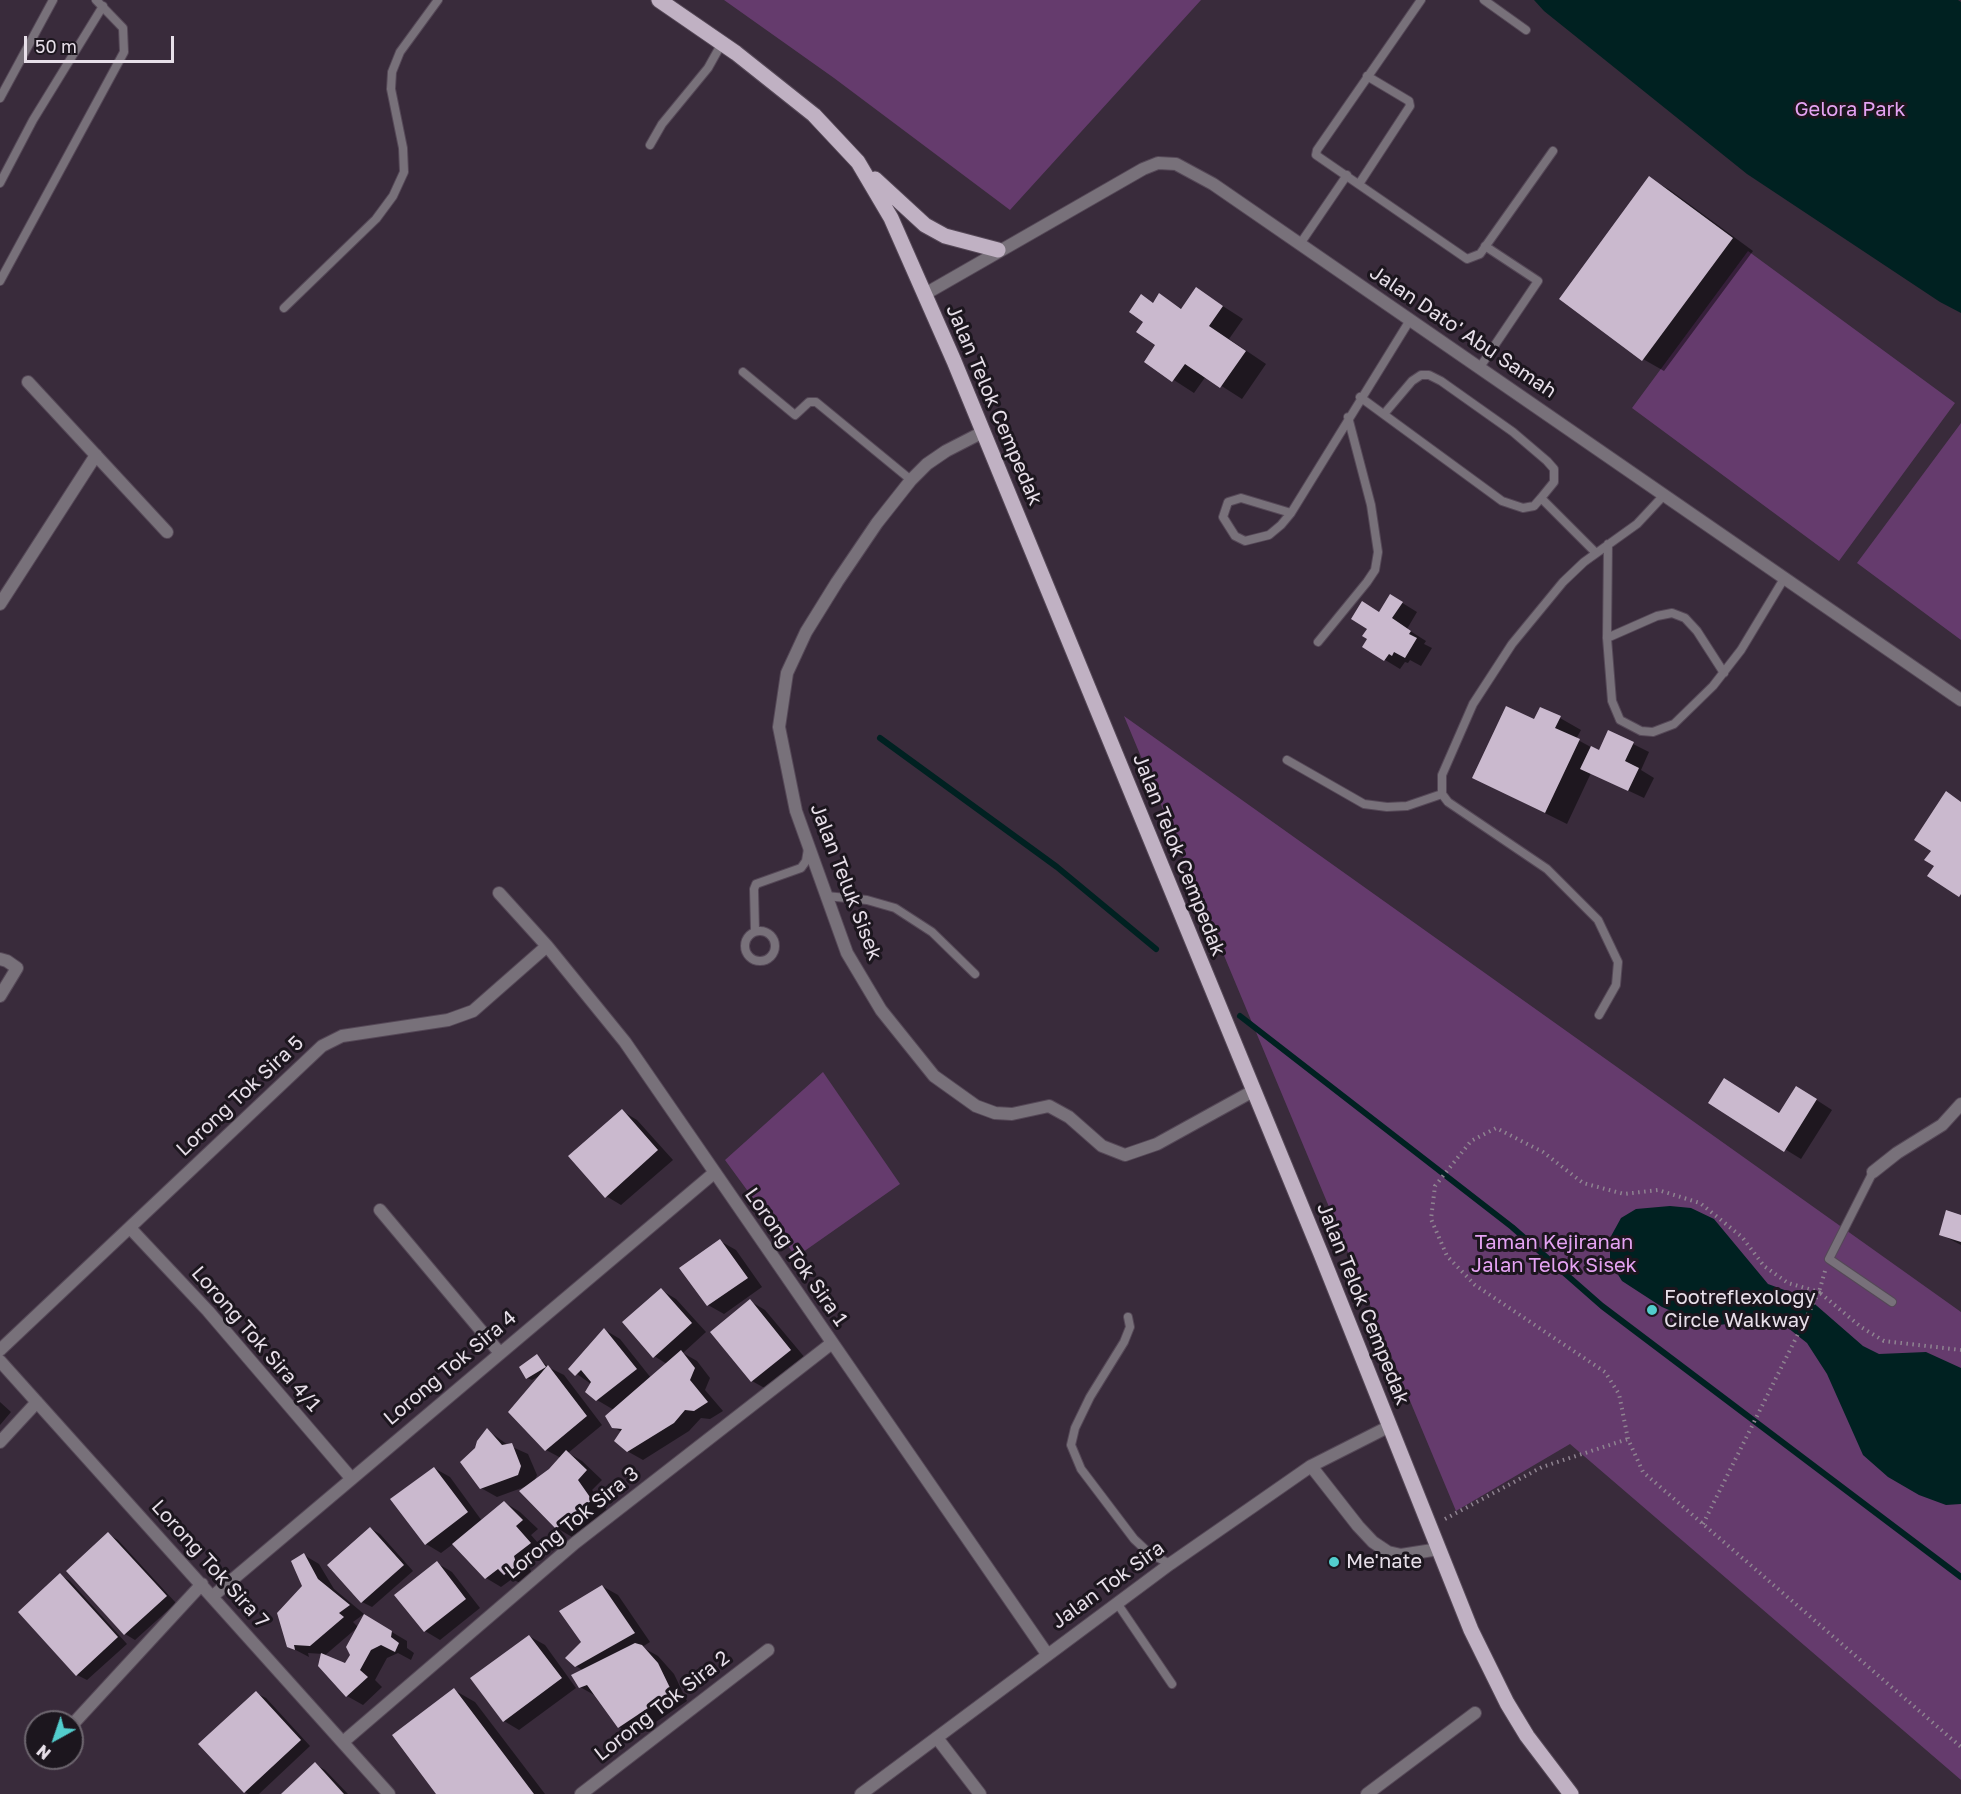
<!DOCTYPE html>
<style>
body{margin:0}
#map{position:relative;width:1961px;height:1794px;overflow:hidden;background:#392b3b;font-family:"Golos Text",sans-serif}
canvas{display:block}
.north{position:absolute;left:24px;top:1710px;width:60px;height:60px;box-sizing:border-box;background:#1c161e;border:2px solid #6d666f;border-radius:50%;rotate:220deg;font-size:16px;font-weight:700;line-height:24px;text-align:center;color:#e7dfe9}
.north::after{content:'';display:block;margin:auto;width:21px;height:27px;background:#52cdcd;clip-path:polygon(50% 0,100% 100%,50% 72%,0 100%)}
.scale{position:absolute;left:24px;top:36px;width:150px;height:27px;box-sizing:border-box;border:3px solid #e7dfe9;border-top:0;padding-left:8px;font-size:18px;line-height:21px;white-space:nowrap;color:#e7dfe9;-webkit-text-stroke:4px #1c161e;paint-order:stroke}
</style>
<div id="map">
<canvas width="1961" height="1794"></canvas>
<div class="north">N</div>
<div class="scale">50 m</div>
</div>
<script>
const c = document.querySelector('canvas').getContext('2d');
c.lineJoin = 'round';
function paint(path, color) { c.fillStyle = color; c.fill(path, 'evenodd'); }
const toPath = rows => new Path2D(rows.map(r => 'M' + r).join(''));
function stroke(path, color, width, dash) { c.strokeStyle = color; c.lineWidth = width; c.lineCap = dash ? 'butt' : 'round'; c.setLineDash(dash || []); c.stroke(path); }
function write(font, color, halo, rows, align = 'center') {
  c.font = font + ' "Golos Text",sans-serif'; c.lineWidth = 6; c.setLineDash([]); c.textBaseline = 'middle'; c.strokeStyle = halo; c.fillStyle = color; for (const [text, x, y, turn = 0] of rows) {
    c.save(); c.translate(x, y); c.rotate((+turn || 0) * Math.PI / 180); c.textAlign = isNaN(turn) ? turn : align; if (halo) c.strokeText(text, 0, 0); c.fillText(text, 0, 0); c.restore();
  }
}
paint(toPath([
 [724,0,1201,0,1010,210,834,78],
 [1748,251,1955,403,1839,561,1632,408],
 [1961,423,1961,640,1857,563],
 [1124,716,1961,1312,1961,1780,1570,1444,1456,1511],
 [823,1072,900,1184,796,1257,725,1160]
]), '#653b6d');
paint(toPath([
 [1534,0,1958,0,1961,2,1961,313,1940,302,1747,174,1544,11],
 [1670,1206,1691,1208,1714,1219,1768,1284,1809,1299,1863,1346,1879,1354,1926,1352,1961,1368,1961,1504,1946,1505,1919,1495,1888,1477,1863,1455,1827,1374,1807,1343,1783,1324,1771,1318,1719,1325,1685,1317,1662,1307,1622,1281,1610,1262,1610,1238,1621,1218,1636,1209]
]), '#002121');
paint(toPath([
 [1649,178,1670,190,1753,251,1664,371,1643,359],
 [1196,289,1243,319,1229,339,1266,364,1242,399,1206,376,1194,393,1146,362,1158,345,1154,304,1160,295,1182,309],
 [1391,596,1417,612,1407,629,1426,641,1424,644,1432,648,1421,666,1410,660,1408,663,1405,662,1400,669,1364,647],
 [1560,718,1581,730,1576,739,1600,752,1633,744,1649,752,1641,770,1654,778,1644,798,1591,773,1567,824,1474,778,1535,721],
 [1812,1097,1832,1110,1801,1159,1710,1103,1780,1114],
 [622,1111,637,1120,673,1160,621,1205,606,1196],
 [1961,1216,1961,1245,1940,1234],
 [720,1241,736,1250,762,1287,724,1314,708,1305,681,1268],
 [661,1290,676,1299,706,1332,683,1353,697,1361,710,1378,705,1390,723,1411,710,1419,701,1418,689,1431,643,1460,627,1451,622,1432,613,1427,614,1410,597,1400,591,1384,570,1369,605,1330,620,1339,651,1378,667,1364,654,1356],
 [750,1301,765,1310,806,1359,768,1390,752,1381],
 [537,1356,548,1367,564,1375,602,1425,568,1453,582,1461,602,1480,592,1490,607,1510,572,1537,557,1528,527,1486,497,1497,481,1488,477,1449,487,1430,508,1445,528,1454,537,1475,534,1482,550,1470,561,1458,546,1450,541,1375,532,1380,527,1378],
 [0,1402,11,1412,0,1425],
 [434,1468,450,1477,482,1521,504,1502,520,1512,538,1529,531,1535,546,1552,529,1565,532,1575,520,1583,512,1579,501,1587,486,1578,453,1544,441,1553,426,1544],
 [370,1528,380,1534,413,1571,372,1607,362,1602],
 [108,1534,118,1540,176,1603,135,1640,125,1634],
 [304,1555,319,1564,334,1589,364,1614,353,1622,358,1627,324,1656,345,1664,380,1625,407,1641,407,1648,414,1653,411,1660,398,1653,387,1658,375,1680,382,1687,363,1705,347,1696,323,1654,308,1653,309,1657,288,1646,303,1586],
 [437,1563,452,1572,480,1608,440,1640,425,1631],
 [60,1575,70,1581,127,1644,87,1680,77,1675],
 [602,1586,618,1595,650,1642,642,1647,658,1656,674,1674,687,1701,635,1736,619,1727,596,1696,580,1687,584,1671,576,1666],
 [529,1636,545,1645,576,1688,519,1730,504,1721],
 [454,1690,475,1702,545,1794,438,1794],
 [256,1693,266,1698,310,1746,259,1794,248,1794,245,1792],
 [315,1764,325,1770,348,1794,283,1794]
]), '#0007');
stroke(toPath([
 [880,738,1057,867,1156,949],
 [1240,1016,1512,1227,1602,1306,1961,1577]
]), '#002121', 6);
paint(toPath([
 [1649,176,1733,238,1642,361,1559,299],
 [1196,287,1223,306,1209,326,1246,351,1220,388,1185,364,1172,382,1144,362,1155,345,1136,332,1143,322,1129,312,1141,294,1153,303,1159,293,1181,309],
 [1390,594,1403,602,1392,618,1411,631,1409,634,1417,638,1405,658,1394,652,1392,656,1389,654,1384,661,1362,647,1367,639,1362,636,1367,629,1351,619,1362,601,1379,612],
 [1506,706,1534,719,1540,707,1561,716,1555,728,1580,739,1545,813,1472,778],
 [1608,730,1634,742,1625,761,1639,768,1628,791,1580,769,1591,746,1599,750],
 [1946,791,1961,802,1961,894,1959,897,1927,876,1934,866,1924,860,1931,851,1914,840],
 [1724,1078,1779,1113,1796,1086,1817,1099,1784,1152,1708,1103],
 [622,1109,658,1150,605,1198,568,1156],
 [1946,1210,1961,1215,1961,1242,1939,1235],
 [720,1239,748,1278,707,1306,679,1268],
 [661,1288,692,1323,653,1358,622,1322],
 [750,1299,791,1350,751,1382,710,1332],
 [604,1328,637,1369,596,1401,585,1392,591,1382,581,1370,575,1376,568,1369],
 [681,1350,695,1368,690,1380,708,1402,694,1411,685,1410,674,1423,627,1452,614,1441,622,1429,612,1428,605,1416],
 [537,1354,546,1367,526,1379,519,1367],
 [548,1365,587,1416,545,1451,508,1412],
 [487,1428,502,1445,512,1443,521,1466,518,1475,480,1489,460,1462,475,1448,477,1441],
 [566,1450,587,1470,578,1480,592,1500,556,1529,519,1491,549,1469],
 [434,1467,468,1512,425,1545,390,1499],
 [504,1501,523,1520,516,1526,531,1543,514,1556,517,1566,504,1575,498,1569,485,1579,452,1544],
 [370,1527,404,1565,361,1603,327,1565],
 [108,1532,167,1596,124,1635,66,1571],
 [304,1553,318,1579,350,1605,339,1613,344,1617,310,1646,294,1645,295,1650,287,1647,277,1613,302,1586,291,1561],
 [437,1561,466,1599,424,1632,394,1595],
 [60,1573,118,1637,76,1676,18,1612],
 [602,1585,635,1633,575,1667,565,1658,581,1642,559,1611],
 [364,1614,392,1631,391,1637,399,1643,395,1652,381,1645,371,1650,360,1670,368,1677,346,1697,318,1666,321,1653,345,1663,350,1655,346,1647],
 [529,1635,562,1678,503,1722,470,1678],
 [635,1643,642,1645,658,1663,672,1692,618,1728,587,1685,579,1688,571,1675],
 [454,1688,534,1794,436,1794,392,1735],
 [256,1691,301,1740,244,1793,198,1744],
 [315,1762,344,1794,281,1794]
]), '#cab9ce');
const service = toPath([
 [1421,0,1317,150,1316,155,1467,259,1480,254,1553,151],
 [1484,0,1526,30],
 [0,98,53,0],
 [650,145,662,124,708,68,722,43],
 [0,183,33,120,103,6],
 [1359,184,1410,106,1409,101,1367,76],
 [1300,244,1347,175],
 [0,281,124,52,123,28,96,0],
 [284,308,376,219,393,196,404,172,403,148,391,89,392,72,400,52,438,0],
 [1480,367,1538,281,1485,246],
 [743,372,795,415,809,402,816,402,911,480],
 [1360,397,1502,501,1523,508,1534,506,1541,498,1596,553],
 [1384,414,1412,381,1421,375,1429,375,1441,381,1513,432,1547,461,1554,469,1554,482,1541,498],
 [1291,513,1241,498,1228,502,1223,517,1235,536,1245,541,1269,535,1281,525,1291,513,1410,320],
 [1608,544,1607,638,1612,701,1620,720,1641,731,1653,732,1674,724,1713,686,1741,650,1785,577],
 [1607,638,1657,616,1672,613,1685,618,1697,631,1724,673],
 [1318,642,1367,582,1375,570,1378,552,1371,505,1348,417],
 [1287,760,1364,804,1387,807,1407,806,1442,794],
 [826,896,867,900,895,908,932,932,975,974],
 '745 946a15 15 0 1 1 30 0a15 15 0 1 1-30 0Z',
 [755,931,754,889,756,884,801,868,806,861,808,849],
 [1599,1015,1616,985,1618,962,1598,920,1547,869,1448,802,1442,794,1442,775,1473,704,1512,644,1563,582,1584,562,1637,524,1665,494],
 [1873,1172,1829,1259,1892,1302],
 [1128,1317,1130,1327,1124,1342,1090,1397,1075,1428,1071,1445,1081,1469,1134,1539,1149,1553,1170,1564],
 [1117,1603,1172,1684]
]);
const minor = toPath([
 [925,294,1143,169,1158,163,1176,164,1213,184,1961,700],
 [28,382,167,532],
 [983,432,946,451,927,464,911,480,877,523,837,582,806,632,787,673,779,727,796,811,847,953,881,1010,934,1076,976,1106,995,1113,1012,1114,1049,1106,1069,1117,1102,1146,1125,1155,1157,1144,1253,1091],
 [0,604,96,455],
 [499,893,547,946,625,1042,1047,1654],
 [0,959,7,961,17,968,0,996],
 [1873,1172,1897,1153,1942,1125,1961,1104],
 [380,1210,499,1352],
 [130,1228,208,1311,351,1478],
 [0,1350,322,1046,342,1036,448,1020,473,1011,547,946],
 [0,1361,389,1794],
 [0,1442,37,1402],
 [213,1596,714,1173],
 [72,1725,202,1584],
 [937,1738,980,1794],
 [343,1742,575,1543,832,1343],
 [581,1794,768,1650],
 [1367,1794,1475,1713]
]);
const tertiary = toPath([
 [1311,1466,1358,1526,1373,1542,1388,1552,1401,1555,1439,1549],
 [861,1794,1170,1564,1255,1505,1311,1466,1390,1426]
]);
const primary = toPath([
 [659,0,736,53,814,115,858,162,891,218,954,361,1321,1254,1471,1630,1507,1703,1527,1736,1571,1794],
 [875,179,925,225,945,236,998,250]
]);
stroke(service, '#554857', 10);
stroke(minor, '#554857', 14);
stroke(tertiary, '#554857', 14);
stroke(primary, '#554857', 17);
stroke(toPath([
 [1825,1271,1819,1292,1861,1327,1884,1341,1961,1350],
 [1445,1519,1542,1467,1628,1439],
 [1703,1524,1819,1292,1788,1283,1764,1266,1742,1237,1700,1203,1658,1190,1624,1194,1583,1183,1543,1152,1496,1128,1471,1141,1435,1186,1431,1219,1447,1256,1475,1285,1605,1372,1619,1394,1628,1439,1643,1472,1703,1524,1961,1747]
]), '#8f8491', 4, [1.5, 4.5]);
stroke(service, '#78717a', 8);
stroke(minor, '#78717a', 12);
stroke(tertiary, '#78717a', 12);
stroke(primary, '#c0b1c3', 15);
for (const [x, y, r, color] of [
 [1652,1310,6,"#52cdcd"],
 [1334,1562,6,"#52cdcd"]
]) { const dot = new Path2D(); dot.arc(x, y, r, 0, 2 * Math.PI); c.fillStyle = color; c.fill(dot); stroke(dot, '#1c161e', 2); }
write('20px', '#e5a3f3', '#1c161e', [
 ["Gelora Park",1850,110],
 ["Taman Kejiranan",1554,1243],
 ["Jalan Telok Sisek",1554,1266]
]);
write('20px', '#e7dfe9', '#1c161e', [
 ["Jalan Dato' Abu Samah",1463,332,34],
 ["Jalan Telok Cempedak",994,405,67],
 ["Jalan Telok Cempedak",1179,855,68],
 ["Jalan Teluk Sisek",846,882,69],
 ["Lorong Tok Sira 5",240,1096,-43],
 ["Lorong Tok Sira 1",796,1257,55],
 ["Jalan Telok Cempedak",1363,1304,68],
 ["Lorong Tok Sira 4/1",256,1339,49],
 ["Lorong Tok Sira 4",450,1368,-40],
 ["Lorong Tok Sira 3",572,1523,-39],
 ["Lorong Tok Sira 7",210,1564,48],
 ["Jalan Tok Sira",1108,1585,-36],
 ["Lorong Tok Sira 2",662,1706,-38]
]);
write('20px', '#e7dfe9', '#1c161e', [
 ["Footreflexology",1664,1298],
 ["Circle Walkway",1664,1321],
 ["Me'nate",1346,1562]
], 'left');
</script>
